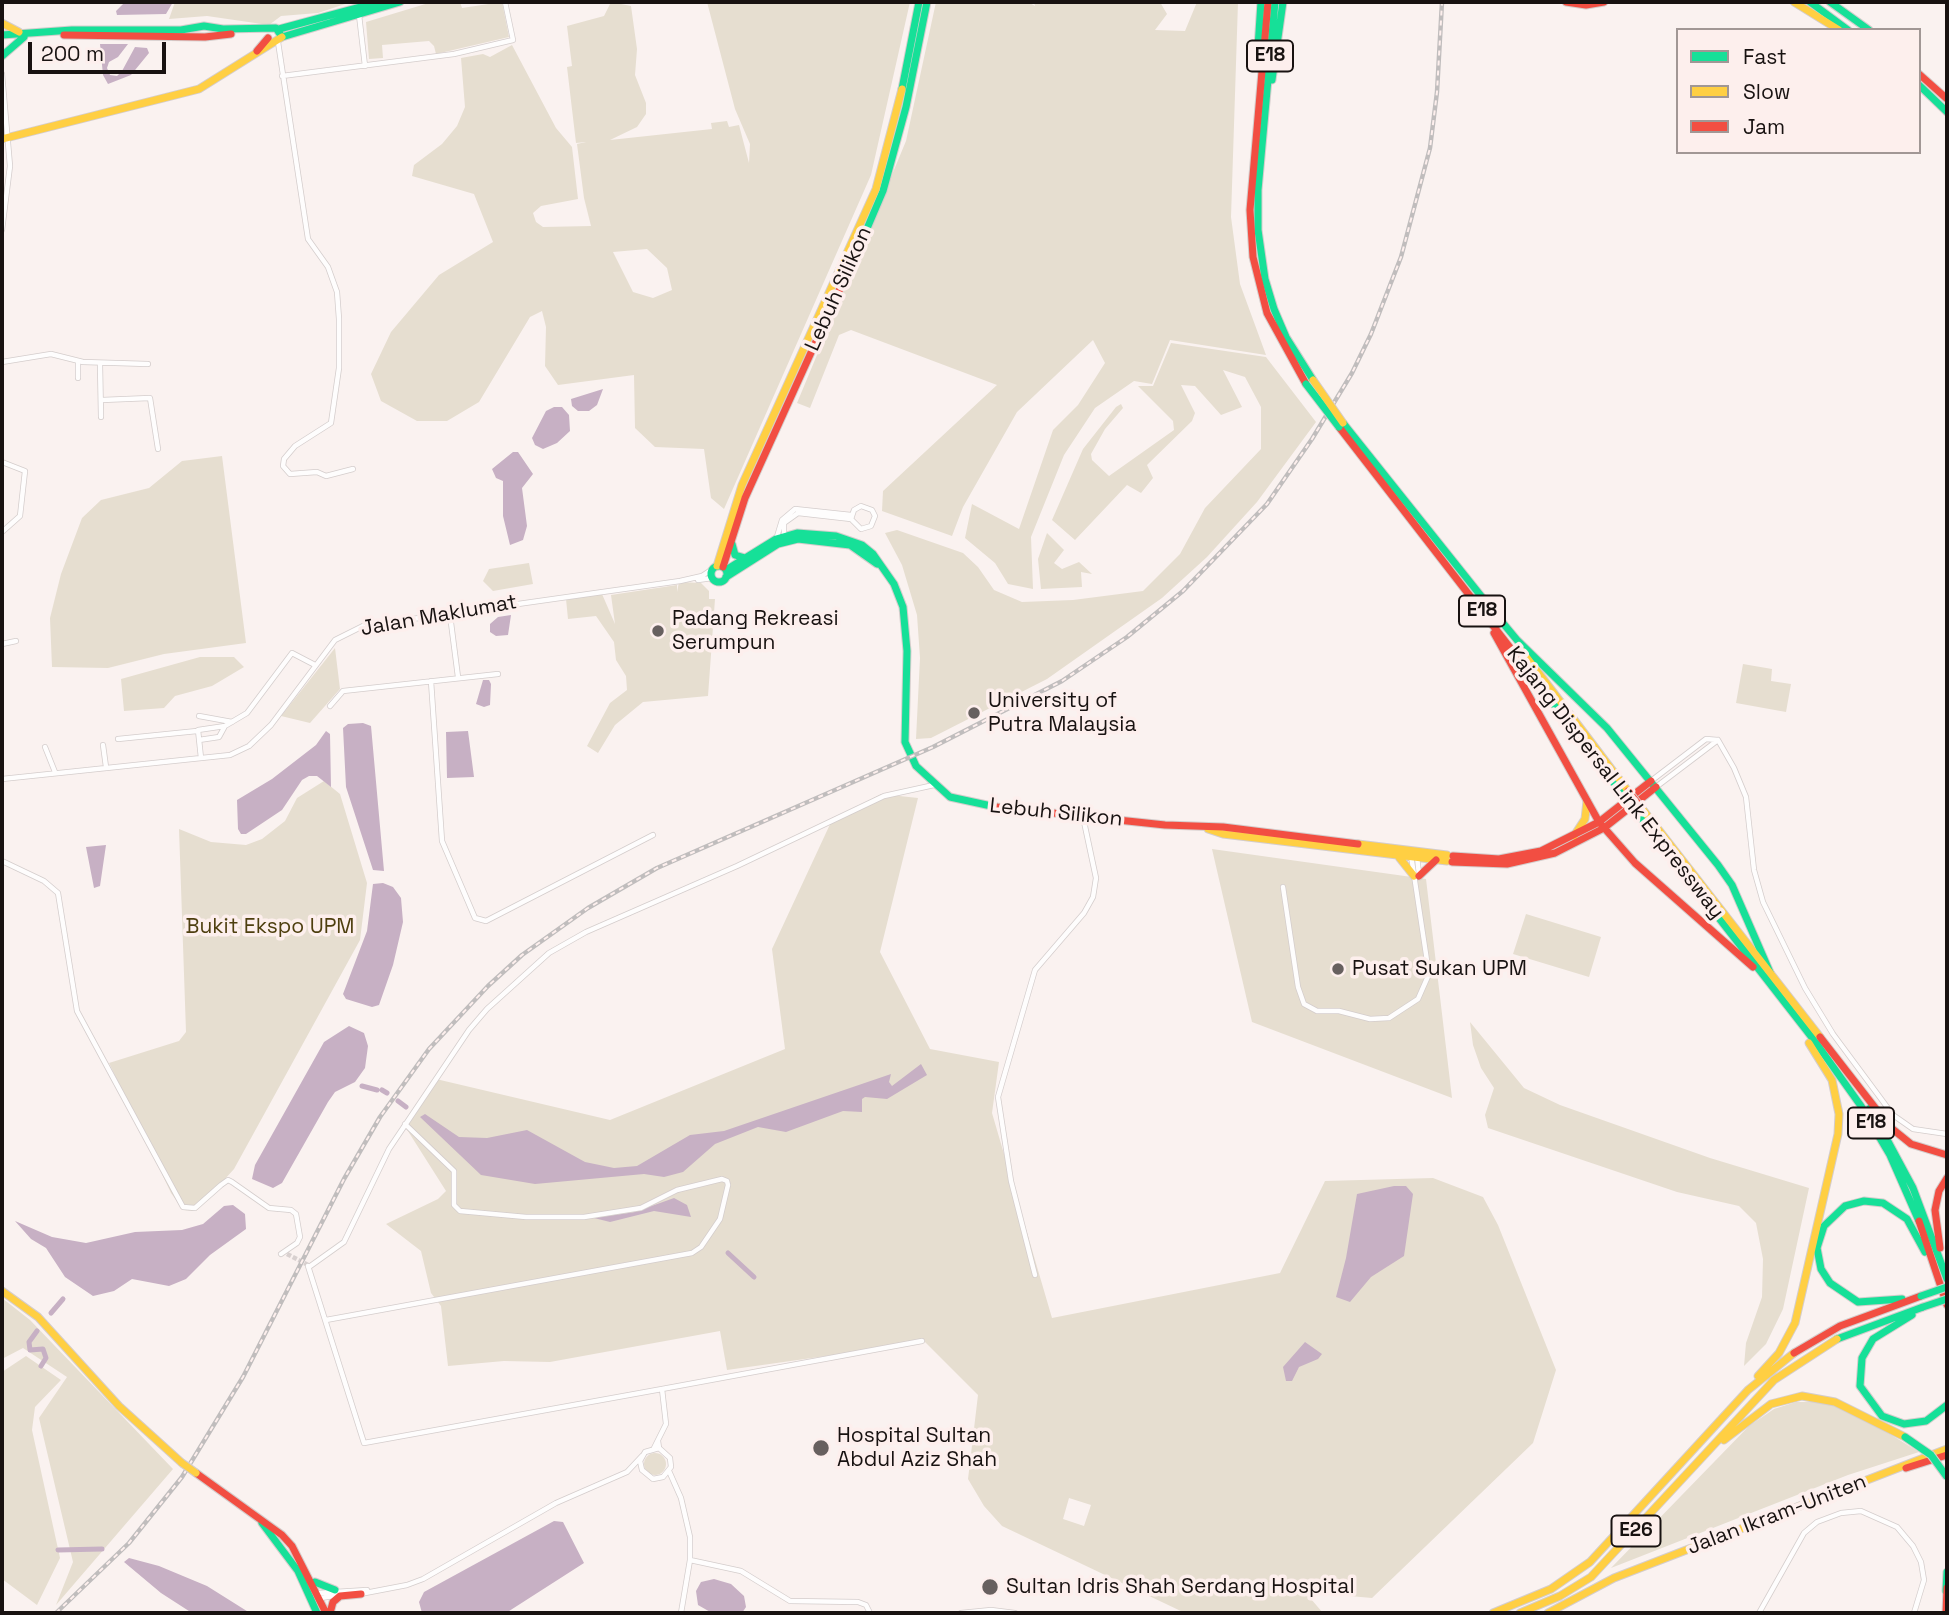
<!DOCTYPE html>
<style>
body{margin:0}
#map{position:relative;width:1949px;height:1615px;overflow:hidden;background:#faf2f0;font-family:"Space Grotesk",sans-serif}
canvas{display:block}
.frame{position:absolute;inset:0;border:4px solid #181211;pointer-events:none}
.legend{position:absolute;left:1676px;top:28px;width:245px;height:126px;box-sizing:border-box;background:#fdefed;border:2px solid #a19795;margin:0;padding:9px 12px;list-style:none;font-size:21px;color:#181211}
.legend li{display:flex;align-items:center;gap:14px;height:35px}
.legend b{width:35px;border:2px solid #a19795}
.scale{position:absolute;left:28px;top:42px;width:138px;height:32px;box-sizing:border-box;border:4px solid #181211;border-top:0;padding-left:9px;font-size:21px;line-height:24px;white-space:nowrap;color:#181211;-webkit-text-stroke:5px #fdefed;paint-order:stroke}
</style>
<div id="map">
<canvas width="1949" height="1615"></canvas>
<div class="frame"></div>
<ul class="legend">
<li><b style="height:9px;background:#16e098"></b>Fast</li>
<li><b style="height:9px;background:#ffcf43"></b>Slow</li>
<li><b style="height:9px;background:#f24e42"></b>Jam</li>
</ul>
<div class="scale">200 m</div>
</div>
<script>
const c = document.querySelector('canvas').getContext('2d');
c.lineJoin = 'round';
function paint(path, color) { c.fillStyle = color; c.fill(path, 'evenodd'); }
const toPath = rows => new Path2D(rows.map(r => 'M' + r).join(''));
function stroke(path, color, width, dash) { c.strokeStyle = color; c.lineWidth = width; c.lineCap = dash ? 'butt' : 'round'; c.setLineDash(dash || []); c.stroke(path); }
function write(font, color, halo, rows, align = 'center') {
  c.font = font + ' "Space Grotesk",sans-serif'; c.lineWidth = 7; c.setLineDash([]); c.textBaseline = 'middle'; c.strokeStyle = halo; c.fillStyle = color; for (const [text, x, y, turn = 0] of rows) {
    c.save(); c.translate(x, y); c.rotate((+turn || 0) * Math.PI / 180); c.textAlign = isNaN(turn) ? turn : align; if (halo) c.strokeText(text, 0, 0); c.fillText(text, 0, 0); c.restore();
  }
}
paint(toPath([
 [175,2,351,2,318,13,281,16,269,25,207,16,169,19],
 [432,2,460,2,462,8,502,2,509,37,436,54,434,46,429,41,382,45,383,58,369,59,366,22],
 [611,2,631,6,637,49,635,75,646,103,646,114,637,127,610,140,712,129,711,123,727,121,729,127,739,125,749,163,750,144,735,109,707,2,910,2,871,175,724,509,711,498,704,449,655,447,635,428,634,375,558,385,545,366,546,327,542,311,530,317,479,402,447,421,417,421,381,401,371,374,391,332,439,275,493,242,474,194,412,176,414,165,442,144,457,126,465,107,461,58,483,54,490,57,512,45,556,128,572,147,578,199,541,206,533,213,536,222,543,227,591,226,584,198,577,144,586,142,576,143,567,67,572,66,567,26,604,16],
 [647,249,667,268,672,290,653,298,633,292,613,252],
 [936,2,1028,2,1035,6,1034,2,1160,2,1167,14,1155,30,1185,31,1197,2,1238,2,1231,217,1240,284,1266,355,1170,340,1152,384,1134,381,1095,408,1064,455,1031,537,1033,589,1008,584,995,563,965,538,972,504,1019,529,1053,430,1078,405,1105,363,1093,340,1017,412,963,507,952,536,882,511,883,491,997,385,851,330,839,335,810,408,797,403,906,141],
 [1171,343,1266,357,1316,422,1257,502,1207,557,1162,598,1047,679,931,738,916,739,920,658,917,615,902,565,885,533,897,530,963,553,978,567,994,590,1022,602,1073,600,1143,591,1180,554,1205,508,1261,449,1261,407,1245,377,1223,370,1242,407,1221,415,1195,386,1181,385,1195,413,1192,421,1147,465,1153,478,1141,493,1127,485,1075,540,1052,520,1083,449,1116,407,1121,404,1123,408,1105,429,1091,454,1092,460,1109,476,1174,430,1173,421,1138,386,1153,386],
 [222,456,246,643,164,654,108,668,52,667,50,618,61,574,82,518,101,500,149,488,182,461],
 [1047,533,1064,550,1054,563,1062,569,1079,562,1092,574,1081,572,1082,587,1041,589,1038,559],
 [529,563,533,584,493,591,483,581,489,569],
 [679,582,701,583,709,591,709,599,715,599,708,696,643,702,615,725,598,753,587,746,610,703,627,690,626,676,616,660,614,642,596,616,568,619,566,599,602,594,615,624,611,595,677,585,677,592],
 [335,648,340,689,310,723,281,716],
 [200,657,234,657,244,667,212,686,175,696,164,708,124,711,121,679],
 [1743,664,1772,669,1771,681,1791,684,1786,712,1736,703],
 [324,781,340,794,367,883,360,940,234,1169,196,1211,183,1210,171,1193,109,1063,179,1041,186,1032,179,829,211,842,246,845,262,839,285,821,297,798],
 [881,794,918,798,880,952,930,1049,999,1062,992,1113,1052,1318,1280,1273,1325,1181,1433,1178,1483,1197,1498,1225,1556,1370,1533,1443,1372,1598,1305,1592,1323,1613,1185,1613,1002,1526,984,1506,968,1479,978,1395,925,1342,727,1370,720,1331,550,1362,504,1361,448,1366,441,1306,431,1293,421,1251,386,1224,438,1199,446,1191,406,1128,436,1079,610,1120,785,1049,772,949,832,820],
 [1069,1498,1091,1505,1084,1526,1063,1519],
 [1212,849,1426,879,1452,1098,1252,1022],
 [1526,914,1601,937,1589,977,1513,954],
 [1470,1022,1524,1088,1560,1105,1710,1158,1809,1188,1783,1309,1766,1344,1744,1366,1746,1343,1762,1297,1763,1259,1756,1223,1739,1206,1677,1192,1488,1128,1485,1115,1494,1088,1481,1068,1473,1045],
 [2,1298,30,1320,173,1469,56,1605,73,1562,39,1418,67,1377,23,1348,2,1359],
 [26,1356,61,1380,35,1407,32,1430,60,1558,37,1605,2,1579,2,1372],
 [1796,1402,1819,1402,1839,1406,1867,1420,1919,1452,1848,1475,1611,1568,1749,1426,1774,1409],
 '644 1464a11 11 0 1 1 22 0a11 11 0 1 1-22 0Z'
]), '#e6ded0');
paint(toPath([
 [125,2,173,2,166,14,117,15,116,11],
 [100,44,128,44,118,57,109,62,107,68,110,75,117,76,122,71,135,47,147,48,149,53,131,75,108,84,103,75],
 [603,389,597,405,589,411,578,411,572,406,571,399],
 [554,407,562,407,569,415,570,431,557,443,543,449,535,445,532,438,546,411],
 [513,452,518,452,533,474,522,488,527,526,523,540,510,545,503,516,503,481,496,478,492,469],
 [511,615,508,635,496,636,490,632,490,624,498,617],
 [483,680,489,680,491,684,490,705,484,707,476,704],
 [363,723,371,726,384,871,373,870,346,787,343,728,348,724],
 [326,731,330,734,331,787,317,776,309,776,302,780,282,810,246,834,241,834,238,829,237,800,272,779,316,745],
 [468,731,474,777,447,778,446,732],
 [106,845,100,886,94,888,86,847],
 [383,883,393,887,401,898,403,922,393,965,379,1005,372,1007,346,999,343,994,367,931,373,884],
 [349,1026,364,1033,368,1046,365,1068,355,1082,335,1092,328,1102,282,1183,273,1188,252,1179,255,1165,324,1042],
 [921,1064,927,1075,887,1099,865,1097,862,1099,862,1112,843,1111,786,1132,758,1127,715,1144,683,1172,664,1177,644,1174,535,1184,481,1175,420,1117,425,1114,459,1137,487,1138,527,1130,585,1162,614,1168,637,1166,690,1135,724,1131,891,1074,889,1082,892,1086],
 [1394,1186,1406,1186,1413,1194,1404,1256,1371,1277,1350,1302,1336,1297,1346,1258,1357,1194],
 [674,1198,687,1205,691,1217,654,1211,610,1222,594,1218,635,1212],
 [233,1205,245,1214,246,1229,210,1255,186,1279,169,1286,132,1279,114,1291,93,1296,65,1277,46,1248,31,1239,15,1221,52,1237,86,1243,135,1232,182,1230,203,1224,224,1206],
 [1305,1342,1322,1354,1318,1359,1299,1367,1292,1381,1286,1381,1283,1367],
 [554,1521,563,1522,584,1563,506,1613,422,1613,419,1602,424,1592],
 [129,1558,159,1566,207,1586,250,1613,192,1613,161,1593,124,1562],
 [714,1579,731,1584,744,1596,746,1607,742,1613,712,1613,698,1605,696,1591,701,1582]
]), '#c7b0c4');
stroke(toPath([
 [362,1086,377,1090],
 [382,1090,387,1093],
 [398,1101,406,1107],
 [728,1253,754,1277],
 [51,1313,63,1299],
 [37,1331,29,1342,30,1350,43,1349,46,1358,41,1366],
 [58,1550,102,1549]
]), '#c7b0c4', 5);
stroke(toPath([
 [287,1254,308,1265]
]), '#d8d0cf', 4.5, [4.5, 2]);
const street = toPath([
 [359,15,365,66],
 [278,42,308,239,328,267,337,292,339,319,339,368,331,423,295,446,284,459,283,466,290,474,317,472,326,476,353,469],
 [2,74,10,166,2,230],
 [282,76,454,54,513,40,505,2],
 [78,361,78,378],
 [2,362,51,354,83,362,148,364],
 [100,364,101,417],
 [102,400,150,398,158,449],
 [2,462,25,471,20,516,2,532],
 [784,537,784,523,798,513,851,519,861,529,871,526,875,516,872,510,861,506,854,510,851,519],
 [776,540,782,520,795,509,851,515],
 [698,580,712,578],
 [450,615,458,677],
 [2,644,16,641],
 [431,681,442,841,475,918,486,921,653,835],
 [330,706,343,691,498,674],
 [199,716,232,722],
 [118,739,197,731],
 [199,740,219,737,225,726],
 [103,745,106,767],
 [45,747,55,772],
 [201,758,198,730,225,726,247,713,292,653,315,665],
 [2,779,230,755,249,746,271,725,335,640,363,626,680,581,702,576,711,570],
 [1651,781,1706,739,1718,740,1734,768,1746,797,1754,870,1763,902,1805,988,1833,1034,1893,1115,1913,1129,1947,1134],
 [1656,787,1718,740],
 [1417,856,1419,875],
 [2,861,44,881,58,893,77,1011,183,1207,195,1208,221,1185,228,1180,232,1182,269,1208,291,1210,296,1214,300,1237,297,1243,281,1254],
 [1283,887,1298,987,1304,1004,1317,1011,1339,1011,1370,1019,1389,1018,1418,999,1429,974,1411,855],
 [308,1266,364,1443,662,1389,666,1424,654,1448],
 [309,1267,344,1242,389,1149,469,1030,487,1009,549,953,586,932,737,866,884,796,934,785],
 [1035,1275,1011,1181,998,1097,1035,970,1084,913,1093,897,1096,878,1083,817],
 [326,1320,692,1253,701,1247,720,1219,728,1185,727,1181,722,1179,677,1190,641,1208,584,1217,526,1217,460,1211,454,1205,454,1171,405,1124],
 [662,1389,922,1341],
 [658,1441,659,1448,670,1458,671,1467,663,1477,653,1479,642,1470,640,1461,645,1452,659,1448],
 [669,1471,681,1498,690,1537,690,1560,681,1613],
 [690,1560,741,1571,790,1601,858,1602,866,1605,870,1613],
 [319,1593,367,1590],
 [360,1594,407,1585,423,1579,556,1503,627,1472,642,1456],
 [320,1598,341,1595],
 [961,1613,991,1610,1015,1613],
 [1759,1613,1804,1533,1817,1522,1841,1513,1861,1511,1897,1527,1913,1546,1921,1562,1924,1580,1914,1613]
]);
const fast = toPath([
 [1275,2,1258,190,1258,230,1265,279,1274,309,1286,337,1313,380],
 [1810,2,1848,30],
 [1830,2,1869,30],
 [279,29,379,2],
 [2,35,72,30,181,30,204,26,223,29,276,28,282,37],
 [282,37,400,2],
 [1258,47,1261,2],
 [2,56,24,37],
 [1272,80,1283,2],
 [1919,85,1947,112],
 [902,89,919,2],
 [863,238,883,191,906,107,927,2],
 [1343,423,1485,601],
 [732,544,735,555,745,558],
 '711 574a8 8 0 1 1 16 0a8 8 0 1 1-16 0Z',
 [726,570,776,539,797,533,836,536,862,545,873,554,894,584,903,607,907,651,905,742,916,766,950,797,996,807],
 [726,577,778,544,798,539,850,545,877,564],
 [1483,599,1517,640,1607,728,1718,865,1732,885,1772,977],
 [1539,685,1624,796],
 [1634,809,1814,1040,1861,1106,1890,1155,1919,1221],
 [1870,1108,1913,1188,1947,1279],
 [1902,1299,1858,1302,1830,1283,1821,1269,1817,1248,1824,1226,1845,1206,1864,1201,1883,1203,1907,1219,1925,1252],
 [1912,1315,1873,1339,1862,1358,1860,1386,1882,1416,1904,1424,1926,1421,1947,1405],
 [1837,1339,1923,1307],
 [262,1523,298,1571,317,1613],
 [315,1582,335,1590],
 [1946,1591,1947,1572]
]);
const slow = toPath([
 [1794,2,1839,30],
 [2,23,19,32],
 [2,139,199,89,282,37],
 [717,566,742,485,876,189,902,89],
 [1522,651,1628,791],
 [1640,806,1820,1037],
 [1208,829,1223,834,1447,861],
 [1574,836,1585,819,1587,801],
 [1358,844,1447,855],
 [1398,856,1414,876],
 [2,1291,38,1317,119,1406,182,1463],
 [1758,1376,1779,1353,1795,1323,1838,1134,1839,1114,1832,1080,1809,1043],
 [1724,1440,1771,1404,1802,1396,1835,1402,1905,1437],
 [1493,1613,1551,1589,1590,1562,1748,1390,1794,1353],
 [1520,1613,1560,1596,1591,1577,1774,1380,1837,1339],
 [1548,1613,1614,1578,1947,1449]
]);
const jam = toPath([
 [1268,2,1250,210,1253,257,1267,313,1306,384],
 [1566,2,1586,5,1604,2],
 [64,35,205,37,231,34],
 [257,51,268,38],
 [1919,74,1947,99],
 [1339,427,1539,685],
 [723,567,745,498,863,238],
 [1494,633,1599,822,1635,863,1753,967],
 [996,807,1165,825,1223,827,1358,844],
 [1453,856,1499,859,1541,851,1599,822,1651,781],
 [1452,862,1507,864,1555,853,1604,828,1656,787],
 [1419,876,1436,860],
 [1820,1037,1890,1127,1911,1144,1947,1155],
 [1919,1221,1947,1305],
 [1940,1248,1935,1210,1939,1191,1947,1178],
 [1794,1353,1840,1326,1921,1296],
 [1906,1468,1947,1455],
 [196,1473,282,1535,292,1546,326,1613],
 [330,1613,333,1602,340,1596,361,1594],
 [1946,1613,1947,1588]
]);
stroke(street, '#d4cdcc', 6);
stroke(fast, '#d4cdcc', 9);
stroke(slow, '#d4cdcc', 9);
stroke(jam, '#d4cdcc', 9);
stroke(street, '#fefdfd', 4.5);
stroke(fast, '#16e098', 7);
stroke(slow, '#ffcf43', 7);
stroke(jam, '#f24e42', 7);
const rail = toPath([
 [56,1613,129,1543,182,1477,243,1377,344,1179,380,1117,429,1049,488,986,522,955,588,908,657,868,933,747,1062,681,1127,637,1183,591,1267,504,1312,439,1352,373,1371,334,1401,257,1430,148,1437,92,1442,2]
]);
stroke(rail, '#c0bdbd', 4.5);
stroke(rail, '#fdefed', 2, [5]);
const fastBridge = toPath([
 [1306,384,1339,427],
 [1921,1296,1947,1287],
 [1923,1307,1947,1299],
 [1905,1437,1931,1455,1947,1477]
]);
const slowBridge = toPath([
 [1313,380,1343,423],
 [1624,796,1634,809],
 [182,1463,196,1473]
]);
const jamBridge = toPath([
 [1628,791,1640,806]
]);
stroke(fastBridge, '#d4cdcc', 9, []);
stroke(slowBridge, '#d4cdcc', 9, []);
stroke(jamBridge, '#d4cdcc', 9, []);
stroke(fastBridge, '#16e098', 7);
stroke(slowBridge, '#ffcf43', 7);
stroke(jamBridge, '#f24e42', 7);
for (const [x, y, r, color] of [
 [658,631,7,"#67605f"],
 [974,713,7,"#67605f"],
 [1338,969,7,"#67605f"],
 [821,1448,9,"#67605f"],
 [990,1587,9,"#67605f"]
]) { const dot = new Path2D(); dot.arc(x, y, r, 0, 2 * Math.PI); c.fillStyle = color; c.fill(dot); stroke(dot, '#fdefed', 2.5); }
for (const [x, y, w] of [
 [1270,56,46],
 [1482,611,46],
 [1871,1123,46],
 [1636,1531,49]
]) { const box = new Path2D(); box.roundRect(x - w / 2, y - 15.5, w, 31, 5); c.fillStyle = '#fdefed'; c.fill(box); stroke(box, '#181211', 2); }
write('bold 19px', '#181211', null, [
 ["E18",1270,56],
 ["E18",1482,611],
 ["E18",1871,1123],
 ["E26",1636,1531]
]);
write('21px', '#181211', '#fdefed', [
 ["Lebuh Silikon",839,289,-66],
 ["Jalan Maklumat",439,616,-10],
 ["Kajang Dispersal Link Expressway",1615,783,52],
 ["Lebuh Silikon",1056,813,6],
 ["Jalan Ikram-Uniten",1777,1515,-21]
]);
write('21px', '#181211', '#fdefed', [
 ["Padang Rekreasi",672,619],
 ["Serumpun",672,643],
 ["University of",988,701],
 ["Putra Malaysia",988,725],
 ["Pusat Sukan UPM",1352,969],
 ["Hospital Sultan",837,1436],
 ["Abdul Aziz Shah",837,1460],
 ["Sultan Idris Shah Serdang Hospital",1006,1587]
], 'left');
write('21px', '#4e3f0f', '#fdefed', [
 ["Bukit Ekspo UPM",270,927]
]);
</script>
